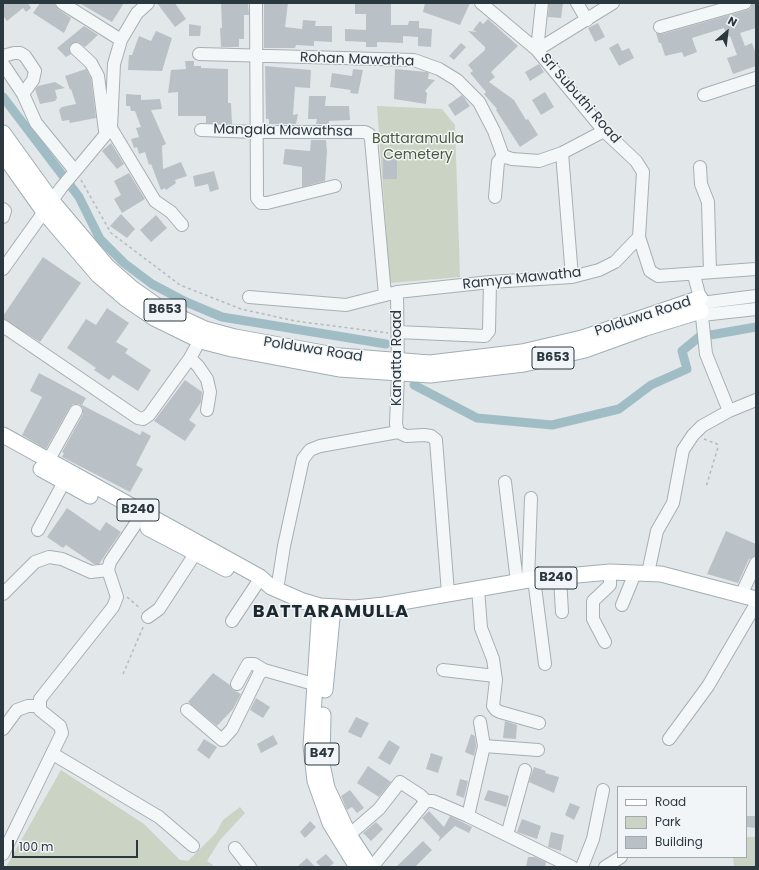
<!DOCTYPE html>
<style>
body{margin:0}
#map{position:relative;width:759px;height:870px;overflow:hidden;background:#e2e7e9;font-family:Poppins,sans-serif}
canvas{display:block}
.frame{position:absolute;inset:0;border:4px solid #2b3840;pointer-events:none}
.legend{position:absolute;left:617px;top:786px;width:130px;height:72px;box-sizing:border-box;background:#f2f5f7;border:1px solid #a2a9ae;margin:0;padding:5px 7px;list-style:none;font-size:12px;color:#2b3840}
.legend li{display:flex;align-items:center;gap:8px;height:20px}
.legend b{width:20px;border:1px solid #a2a9ae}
.north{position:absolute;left:707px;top:12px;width:40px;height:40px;-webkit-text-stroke:3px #f2f5f7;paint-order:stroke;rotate:28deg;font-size:11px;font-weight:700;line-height:16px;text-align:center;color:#2b3840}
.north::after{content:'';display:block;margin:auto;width:14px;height:18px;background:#2b3840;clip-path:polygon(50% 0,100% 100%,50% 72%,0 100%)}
.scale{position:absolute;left:12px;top:840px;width:126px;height:18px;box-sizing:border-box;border:2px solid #2b3840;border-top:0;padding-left:5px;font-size:12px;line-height:14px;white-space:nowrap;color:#2b3840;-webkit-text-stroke:3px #f2f5f7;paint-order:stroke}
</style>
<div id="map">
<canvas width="759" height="870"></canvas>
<div class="frame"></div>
<ul class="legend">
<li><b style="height:5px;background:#fff"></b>Road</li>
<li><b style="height:11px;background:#cbd3c4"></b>Park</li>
<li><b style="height:11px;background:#bac1c6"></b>Building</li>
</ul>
<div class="north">N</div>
<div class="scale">100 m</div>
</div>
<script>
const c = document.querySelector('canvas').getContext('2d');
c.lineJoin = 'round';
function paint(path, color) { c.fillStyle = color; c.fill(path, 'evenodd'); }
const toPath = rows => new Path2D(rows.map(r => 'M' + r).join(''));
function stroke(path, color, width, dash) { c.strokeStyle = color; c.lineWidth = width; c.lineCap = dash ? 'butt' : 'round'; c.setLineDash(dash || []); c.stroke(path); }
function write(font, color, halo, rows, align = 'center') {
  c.font = font + ' Poppins,sans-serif'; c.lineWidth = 3; c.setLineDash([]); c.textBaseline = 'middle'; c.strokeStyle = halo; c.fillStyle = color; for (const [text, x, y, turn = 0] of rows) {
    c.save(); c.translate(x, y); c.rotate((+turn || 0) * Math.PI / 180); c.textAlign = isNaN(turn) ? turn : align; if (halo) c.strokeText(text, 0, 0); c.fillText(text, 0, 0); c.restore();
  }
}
paint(toPath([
 [377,106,442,109,455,125,460,277,390,283],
 [61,770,144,824,180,860,188,861,216,833,223,820,240,807,245,813,220,840,207,861,213,865,213,867,6,867],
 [746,837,756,837,756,867,734,867,733,857,746,857]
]), '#cbd3c4');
stroke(toPath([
 [3,97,79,197,100,239,124,263,152,284,186,302,222,317,386,344],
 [414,385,477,418,552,425,619,409,651,385,687,369,682,351,699,337,756,327]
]), '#a0bdc6', 9);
paint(toPath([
 [3,3,28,3,31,8,26,12,23,8,7,21,3,16],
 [40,3,54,3,58,9,71,18,64,33,33,13],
 [79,3,124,3,112,22],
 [157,3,175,3,186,19,175,27],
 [221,3,248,3,249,15,244,15,244,39,239,39,239,47,221,47,220,28,222,28],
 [264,3,288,3,285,27,302,29,303,20,316,21,315,26,332,26,332,42,314,41,314,46,296,45,295,48,264,48],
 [355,3,391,3,391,25,408,25,409,21,419,21,419,28,432,29,431,47,418,46,418,37,403,36,403,43,377,42,377,47,366,47,366,42,345,41,345,29,366,30,366,14,355,14],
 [425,3,470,3,460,25,423,12],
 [549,3,563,3,561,18,548,17],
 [752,3,756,3,756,28,740,33,745,46,752,43,756,54,756,66,733,74,727,58,737,55,730,36,727,37,724,28,692,38,697,52,684,57,682,52,665,56,661,43,659,43,656,33,662,34,747,10,751,8],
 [488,19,518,46,491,72,495,77,489,82,514,100,526,120,528,119,538,135,520,147,496,110,497,109,484,94,486,92,470,73,473,71,468,65,485,50,485,47,468,31,477,32,473,30,480,21,483,24],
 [598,23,605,37,595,42,588,28],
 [189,24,201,26,200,36,189,36],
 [84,26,98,35,85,47,78,42,71,44,69,48,71,54,66,57,57,48],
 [156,31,172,38,162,71,128,70,129,55,132,55,139,36,151,41],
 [461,43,466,47,454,60,449,56],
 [618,43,622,51,629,48,634,58,619,66,609,48],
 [185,61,194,61,194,66,201,66,201,68,228,69,228,103,231,103,232,124,206,123,206,116,178,116,178,92,168,93,171,70,186,69],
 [539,64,544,72,530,81,525,72],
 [265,66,311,70,310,88,295,87,293,115,298,114,296,124,269,124,269,119,266,119],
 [86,69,91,78,96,118,70,123,69,120,62,121,59,110,62,107,76,104,71,89,70,90,65,76],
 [353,69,363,70,358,94,350,93,351,90,330,87,332,73,352,76],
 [395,69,427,72,429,73,428,79,435,80,425,91,427,93,426,104,394,99],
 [55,82,65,88,55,90,57,98,55,101,40,104,35,89,38,86],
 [545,92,554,107,541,115,532,100],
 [126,94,141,95,141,100,160,99,162,109,151,110,166,144,162,146,163,169,181,162,187,176,175,180,176,183,166,190,165,188,161,190,151,164,149,165,145,152,139,154,137,147,134,148,131,139,139,137,136,128,141,127,135,111,131,111,130,106,126,106],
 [462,95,470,106,455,116,448,105],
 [309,96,326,96,325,106,349,106,350,120,329,121,329,124,316,124,317,119,308,119],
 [311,140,326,140,327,151,325,181,302,187,302,167,283,164,285,149,310,151],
 [111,143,124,164,117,169,102,151],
 [383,157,397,157,397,179,383,179],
 [214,171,219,189,210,192,208,184,195,187,193,176],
 [129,173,145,199,122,213,114,199,121,195,114,181],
 [121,214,135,229,127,238,110,226],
 [156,215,167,228,151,242,140,230],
 [43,257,81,283,40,342,3,319,3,316],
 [107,308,129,323,116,342,128,349,125,353,151,370,138,391,113,375,109,380,94,370,96,368,67,348,86,319,96,325],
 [39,373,86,398,82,405,140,435,142,431,151,436,136,465,143,469,130,492,62,457,64,453,62,452,83,414,83,408,79,404,73,404,70,407,46,449,22,435,42,397,30,391],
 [185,380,202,392,201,402,189,420,196,425,185,441,154,421],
 [67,508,100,531,106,522,121,532,99,564,94,564,66,545,63,548,47,537],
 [726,531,756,544,756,556,749,559,738,583,707,574],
 [213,673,230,685,233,690,241,694,233,709,217,726,188,702],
 [256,698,270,707,263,718,250,710],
 [356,717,369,723,361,738,348,732],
 [505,721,517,725,516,739,503,738],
 [471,734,475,736,476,746,474,756,465,752],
 [273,735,278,744,261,753,257,744],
 [204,739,217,747,209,759,197,750],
 [389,740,400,747,390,765,378,758],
 [431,753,443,757,438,773,426,769],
 [368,766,391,782,379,797,357,783],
 [534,767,546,771,545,773,559,777,554,793,529,782],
 [460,779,468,781,464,798,456,795],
 [350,790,364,808,357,813,352,807,347,810,341,796],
 [488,790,509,796,506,807,484,800],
 [570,803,580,807,574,820,565,815],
 [429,811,444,827,450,816,472,827,469,833,455,826,438,842,440,837,422,818],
 [746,816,756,816,756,828,746,827],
 [522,819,541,826,537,839,517,832],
 [310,821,316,827,305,838,300,832],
 [376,822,383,829,371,841,363,833],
 [551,832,564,835,561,851,548,847],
 [423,841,432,850,415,867,396,867],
 [326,854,334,863,329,867,321,867,316,862],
 [528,857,535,857,546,862,545,867,526,867],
 [307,858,315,867,297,867]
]), '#bac1c6');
const minor = toPath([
 [62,3,121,40],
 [256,3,257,198,261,203,267,203,335,186],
 [481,3,537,50,604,131,636,161,643,172,639,237,650,271,658,276,756,269],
 [577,3,587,20],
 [660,27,745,3],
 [76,49,91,63,98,76,105,131],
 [537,50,613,3],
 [537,50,542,3],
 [199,54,414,60,439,69,457,80,479,102,494,131,503,156,512,159,539,161,562,153,604,131],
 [3,56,14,53,20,53,25,56,35,71,33,80,23,94],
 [3,64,23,94,36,123,75,171],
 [704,95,756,78],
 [111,128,155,201,171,212,182,225],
 [201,130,257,132,365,132,369,134,371,139,385,295],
 [562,153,572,277],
 [700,167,701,184,708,202,710,272],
 [495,197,498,162,503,156],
 [3,209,5,211,3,217],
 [3,269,61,188,111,128,114,64,121,40,137,13,148,3],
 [694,275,700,298,706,354,729,411],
 [397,292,398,374,396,424,398,432,406,436,424,435,431,436,436,440,448,593],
 [249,297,346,305,397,292,490,282,572,277,599,270,615,262,639,237],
 [701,303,756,296],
 [702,315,756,309],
 [3,326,138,418,143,419,149,415,190,358,204,333],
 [398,332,485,336,489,331,490,282],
 [190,358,198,366,207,379,210,392,207,410],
 [48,461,76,411],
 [505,482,517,582],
 [38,530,64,482],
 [648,573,657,531,673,503,683,450,693,435,702,426,729,411,756,400],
 [560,578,562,612],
 [534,579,545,664],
 [528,581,531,498],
 [478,588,481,628,493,659,496,680,493,706,496,710,500,712,539,723],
 [277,590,284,546,303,459,310,450,320,446,398,432],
 [3,594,35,562,49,557,62,559,91,572,108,570],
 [741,595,756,563],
 [622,605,635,573],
 [148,617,159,609,195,554],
 [232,621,256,585],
 [605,642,593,619,593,601,610,585,610,572],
 [443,670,495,676],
 [237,684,248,664,254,664,264,670],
 [187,710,222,740,232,729,259,674,264,670,324,687],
 [3,729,17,710,28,706,39,706],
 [669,739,708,686,756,604],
 [484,746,538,750],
 [53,754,159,817,193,846],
 [468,816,484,746,480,722],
 [349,835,379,809,400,782,420,795,426,801],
 [507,835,525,770],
 [235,848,250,867],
 [3,854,62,733,60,726,40,710,40,699,113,607,117,597,108,570,110,562,143,513],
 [372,867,426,801,433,801,468,816,572,867],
 [582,867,593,839,603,790],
 [605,867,621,857]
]);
const major = toPath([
 [3,133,52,201,107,266,133,289,160,308,205,329,235,337,340,356,430,363,522,352,582,338,700,298],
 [3,154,44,212,98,275,126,299,154,318,201,341,232,349,339,369,430,375,524,364,585,350,646,328,701,311],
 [3,435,260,577,271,587,303,601,320,606,355,608,384,605,534,579,610,572,661,574,756,599],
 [41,469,90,496],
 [148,528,226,569],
 [320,606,311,746,315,781,330,823,357,867],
 [325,690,333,608],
 [323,715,322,764,327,788,349,835,370,867]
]);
stroke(minor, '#a7afb3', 14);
stroke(major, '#a2aeb4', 17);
stroke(toPath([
 [81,180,111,233,180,285,241,309,295,321,388,333],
 [704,439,717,444,718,447,706,487],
 [127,597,141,609],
 [123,674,144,625]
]), '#b4babd', 1.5, [3, 3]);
stroke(minor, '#f4f7f8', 12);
stroke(major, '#fff', 15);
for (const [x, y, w] of [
 [165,310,42],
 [553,358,42],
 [138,510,42],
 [556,578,42],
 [322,754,34]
]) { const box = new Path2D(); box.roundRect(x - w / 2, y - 11, w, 22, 3); c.fillStyle = '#f2f5f7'; c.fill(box); stroke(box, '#2b3840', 1); }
write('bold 13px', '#2b3840', null, [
 ["B653",165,310],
 ["B653",553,358],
 ["B240",138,510],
 ["B240",556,578],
 ["B47",322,754]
]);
write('14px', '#2b3840', '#f2f5f7', [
 ["Rohan Mawatha",357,60,2],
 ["Sri Subuthi Road",580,99,49],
 ["Mangala Mawathsa",283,131,1],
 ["Ramya Mawatha",522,279,-6],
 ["Polduwa Road",643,317,-18],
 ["Polduwa Road",313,350,9],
 ["Kanatta Road",397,358,-90]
]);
write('14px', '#495b3a', '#f2f5f7', [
 ["Battaramulla",418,139],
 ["Cemetery",418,155]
]);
c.letterSpacing = '1px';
write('bold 18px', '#1d2931', '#f2f5f7', [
 ["BATTARAMULLA",331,612]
]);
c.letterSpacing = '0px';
</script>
